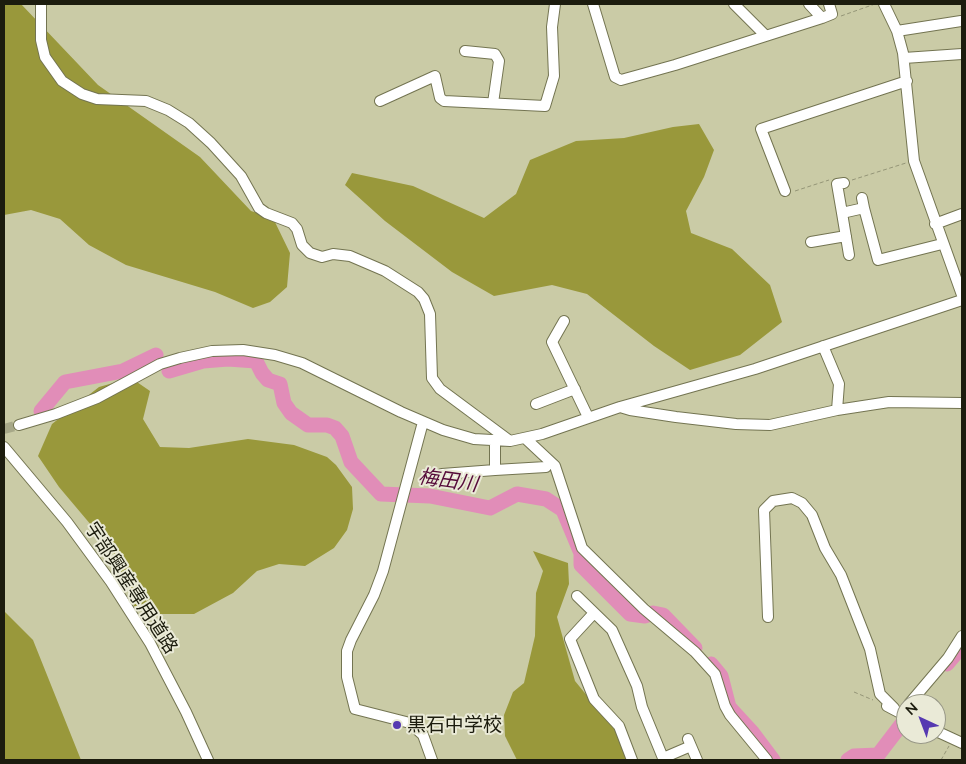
<!DOCTYPE html>
<meta charset="utf-8">
<style>
body{margin:0}
#map{position:relative;width:966px;height:764px;overflow:hidden;background:#cacba6;font-family:Mulish,sans-serif}
canvas{display:block}
.frame{position:absolute;inset:0;border:5px solid #1c1c0e;pointer-events:none}
.north{position:absolute;left:896px;top:694px;width:50px;height:50px;box-sizing:border-box;background:#eaead7;border:1px solid #989887;border-radius:50%;rotate:317deg;font-size:14px;font-weight:700;line-height:20px;text-align:center;color:#1c1c0e}
.north::after{content:'';display:block;margin:auto;width:18px;height:22px;background:#5639b1;clip-path:polygon(50% 0,100% 100%,50% 72%,0 100%)}
</style>
<div id="map">
<canvas width="966" height="764"></canvas>
<div class="frame"></div>
<div class="north">N</div>
</div>
<script>
const c = document.querySelector('canvas').getContext('2d');
c.lineJoin = 'round';
function paint(path, color) { c.fillStyle = color; c.fill(path, 'evenodd'); }
const toPath = rows => new Path2D(rows.map(r => 'M' + r).join(''));
function stroke(path, color, width, dash) { c.strokeStyle = color; c.lineWidth = width; c.lineCap = dash ? 'butt' : 'round'; c.setLineDash(dash || []); c.stroke(path); }
function write(font, color, halo, rows, align = 'center') {
  c.font = font + ' Mulish,"Noto Sans JP",sans-serif'; c.lineWidth = 4; c.setLineDash([]); c.textBaseline = 'middle'; c.strokeStyle = halo; c.fillStyle = color; for (const [text, x, y, turn = 0] of rows) {
    c.save(); c.translate(x, y); c.rotate((+turn || 0) * Math.PI / 180); c.textAlign = isNaN(turn) ? turn : align; if (halo) c.strokeText(text, 0, 0); c.fillText(text, 0, 0); c.restore();
  }
}
paint(toPath([
 [4,4,21,4,98,85,200,157,251,211,273,218,290,253,287,287,270,302,253,308,215,292,126,265,89,245,60,219,31,210,4,215],
 [699,124,714,150,704,177,686,211,691,233,732,249,770,285,782,322,740,355,690,370,654,346,587,294,552,285,494,296,452,272,385,221,345,185,352,173,413,186,484,218,516,194,530,160,576,141,624,138,673,127],
 [131,378,150,391,143,419,160,447,189,448,248,439,294,445,327,457,336,465,352,487,353,509,347,530,334,548,305,566,279,564,257,571,233,593,194,614,153,614,134,606,113,551,59,487,38,456,52,424,99,387],
 [533,551,568,563,569,584,557,617,575,681,615,730,629,760,517,760,505,736,504,715,513,692,524,683,535,636,536,593,543,571],
 [4,611,33,640,81,760,4,760]
]), '#99983b');
stroke(toPath([
 [169,371,203,361,228,359,256,361,262,373,268,380,280,384,284,403,291,413,308,425,327,425,335,428,342,436,351,462,381,494,430,496,490,508,517,494,546,499,563,510,581,553,581,565,630,614,645,616,653,613,663,615,695,648],
 [41,411,65,382,123,371,156,355],
 [711,664,721,676,729,707,752,732,773,760],
 [947,664,962,646],
 [848,760,854,756,878,755,904,721,906,713]
]), '#e18db8', 15);
stroke(toPath([
 [4,429,19,425]
]), '#a7a888', 10, [10, 5]);
const minor = toPath([
 [41,4,41,40,45,57,62,81,82,94,97,99,146,101,168,110,189,123,211,143,241,176,259,208,266,213,292,223,297,229,302,245,310,253,322,257,333,254,350,256,385,271,418,292,424,299,430,314,432,378,440,389,510,441],
 [593,4,615,77,621,80,675,65,822,18,832,14,829,4],
 [734,4,766,36],
 [809,4,822,18],
 [884,4,897,31,903,53,914,161,962,295],
 [897,31,961,21],
 [465,51,495,54,499,61,493,103],
 [904,58,962,54],
 [380,101,435,76,440,98,444,101,545,106,554,76,552,27,555,4],
 [785,191,761,129,907,81],
 [862,198,864,208],
 [842,213,837,184,844,183],
 [935,224,962,214],
 [811,242,846,236],
 [849,255,842,213,864,208,878,260,942,244],
 [564,321,552,342,588,417],
 [823,346,839,384,837,410],
 [536,404,575,389],
 [620,407,630,410,676,417,736,424,770,425,837,410,889,402,962,403],
 [423,422,383,571,374,595,351,640,347,651,347,677,355,709,410,723,423,735,432,760],
 [19,425,56,414,97,398,160,364,180,358,212,351,243,350,275,355,302,363,401,412,443,430,474,439,510,441,542,434,620,407,755,369,962,300],
 [525,438,555,466,582,548,644,609,695,652,715,674,725,706,730,715,767,760],
 [495,441,495,470,546,467],
 [4,447,67,522,111,582,150,643,186,712,208,760],
 [442,474,495,470],
 [577,596,612,630,637,686,642,707,663,758,691,746],
 [594,613,570,639,594,699,619,726,632,760],
 [768,617,764,510,773,501,792,498,802,503,812,515,825,548,841,575,870,649,880,694,894,708],
 [909,704,948,658,962,636],
 [887,706,906,716],
 [936,731,962,743],
 [688,739,697,760]
]);
stroke(minor, '#737451', 12);
stroke(toPath([
 [841,16,875,4],
 [852,180,906,163],
 [795,191,829,180],
 [854,692,873,700],
 [941,760,949,746]
]), '#949577', 1, [4, 2.5]);
stroke(minor, '#fff', 10);
for (const [x, y, r, color] of [
 [397,725,5,"#5639b1"]
]) { const dot = new Path2D(); dot.arc(x, y, r, 0, 2 * Math.PI); c.fillStyle = color; c.fill(dot); stroke(dot, '#eaead7', 2); }
write('19px', '#1c1c0e', '#eaead7', [
 ["宇部興産専用道路",131,588,57]
]);
write('19px', '#1c1c0e', '#eaead7', [
 ["黒石中学校",407,725]
], 'left');
write('italic 20px', '#560b3a', '#eaead7', [
 ["梅田川",448,481,8]
]);
</script>
